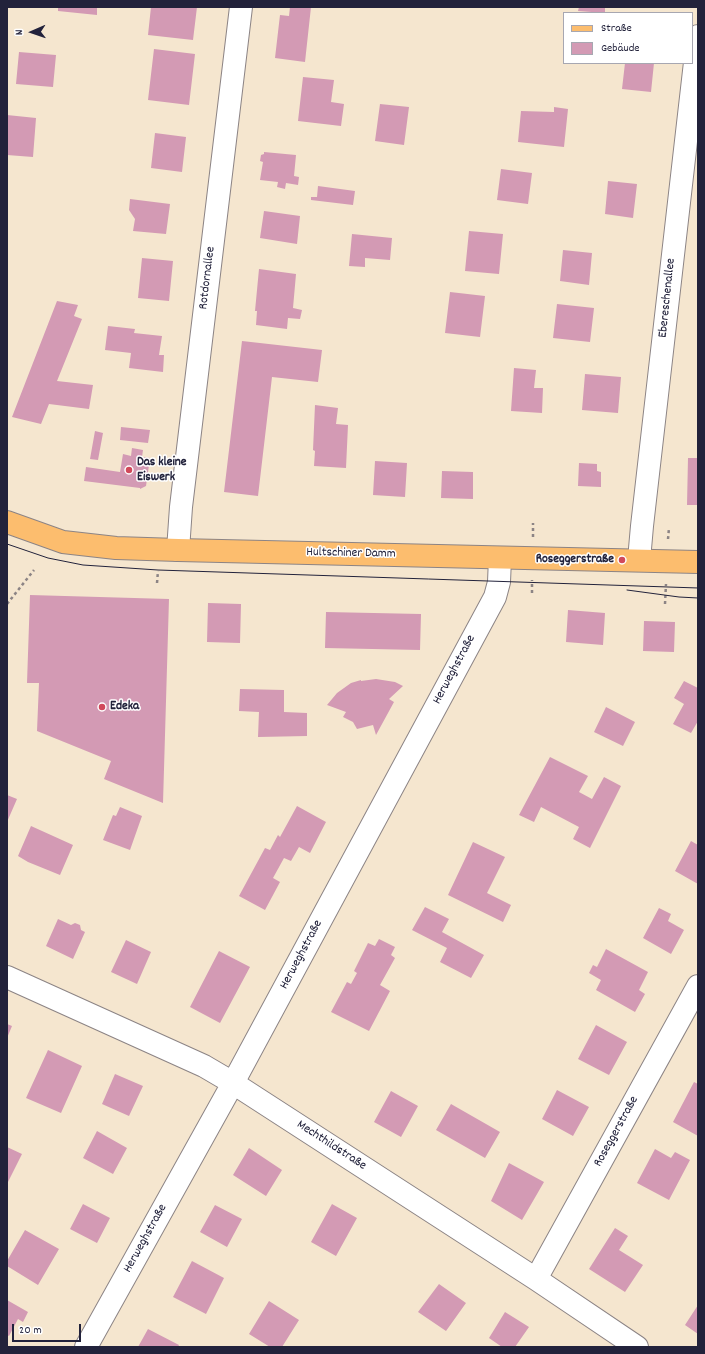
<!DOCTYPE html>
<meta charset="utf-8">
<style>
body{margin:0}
#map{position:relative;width:705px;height:1354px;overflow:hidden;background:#f5e6cf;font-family:Dekko,sans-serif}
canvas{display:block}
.frame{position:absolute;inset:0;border:8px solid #22223b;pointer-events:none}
.legend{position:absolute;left:563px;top:12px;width:130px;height:52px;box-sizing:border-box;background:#fff;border:1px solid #a7a7b1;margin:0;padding:5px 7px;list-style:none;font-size:12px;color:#22223b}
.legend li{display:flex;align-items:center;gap:8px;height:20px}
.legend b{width:20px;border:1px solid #a7a7b1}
.north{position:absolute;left:12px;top:12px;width:40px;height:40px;-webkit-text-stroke:3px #fff;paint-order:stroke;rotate:268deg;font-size:11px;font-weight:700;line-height:16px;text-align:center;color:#22223b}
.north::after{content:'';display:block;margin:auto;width:14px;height:18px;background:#22223b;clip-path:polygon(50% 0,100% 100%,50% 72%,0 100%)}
.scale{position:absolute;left:12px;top:1324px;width:69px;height:18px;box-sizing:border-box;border:2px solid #22223b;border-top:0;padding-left:5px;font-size:12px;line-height:14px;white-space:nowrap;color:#22223b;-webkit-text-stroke:3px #fff;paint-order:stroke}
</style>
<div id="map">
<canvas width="705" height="1354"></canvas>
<div class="frame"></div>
<ul class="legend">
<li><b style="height:5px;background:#fcbd6e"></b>Straße</li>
<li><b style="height:11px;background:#d39ab4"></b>Gebäude</li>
</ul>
<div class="north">N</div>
<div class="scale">20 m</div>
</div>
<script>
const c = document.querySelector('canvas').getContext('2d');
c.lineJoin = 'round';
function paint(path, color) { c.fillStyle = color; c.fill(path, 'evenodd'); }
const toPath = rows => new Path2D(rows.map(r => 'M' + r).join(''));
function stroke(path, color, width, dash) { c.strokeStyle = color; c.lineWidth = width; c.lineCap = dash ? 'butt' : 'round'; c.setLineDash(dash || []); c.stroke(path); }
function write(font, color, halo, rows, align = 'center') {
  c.font = font + ' Dekko,sans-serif'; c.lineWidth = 3; c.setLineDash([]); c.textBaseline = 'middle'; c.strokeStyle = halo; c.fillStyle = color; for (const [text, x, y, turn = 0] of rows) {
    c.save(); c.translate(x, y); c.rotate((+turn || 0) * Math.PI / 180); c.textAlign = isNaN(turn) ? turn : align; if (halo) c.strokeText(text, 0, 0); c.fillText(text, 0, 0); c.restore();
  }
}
paint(toPath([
 [58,7,97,7,97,15,58,11],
 [151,7,197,7,193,40,148,35],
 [290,7,311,7,305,62,275,58,280,15,289,16],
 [579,7,605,7,605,13,578,11],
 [154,49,195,54,189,105,148,100],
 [19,52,56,55,53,87,16,84],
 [625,63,654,63,651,92,622,89],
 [303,77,334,80,331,102,344,104,341,126,298,121],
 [380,104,409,107,404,145,375,141],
 [554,107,568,109,564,147,518,142,521,111,554,112],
 [7,115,36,118,33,157,7,155],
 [155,133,186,137,182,172,151,168],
 [264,152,296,155,294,176,299,177,298,185,286,183,285,189,277,187,278,182,260,180,263,162,260,161,261,155,264,154],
 [501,169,532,173,528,204,497,200],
 [608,181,637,184,633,218,605,214],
 [318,186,355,191,353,205,311,200,311,197,317,197],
 [130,199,170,204,166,234,133,231,135,219,129,210],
 [264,211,300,216,297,244,260,238],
 [469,231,503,234,499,274,465,271],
 [352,234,392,238,390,260,365,258,365,267,349,266],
 [563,250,592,253,589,285,560,281],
 [142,258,173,261,169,301,138,298],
 [259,269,296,274,293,308,302,310,300,319,288,318,287,329,256,325,257,311,255,311],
 [450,292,485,296,480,337,445,333],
 [57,301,78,305,74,316,82,319,57,381,93,385,89,409,49,404,41,424,12,417],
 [557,304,594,308,590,342,553,338],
 [108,326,135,329,134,333,162,336,159,355,164,355,163,372,129,368,131,353,105,350],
 [242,341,322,350,318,382,272,377,258,496,224,492],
 [514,368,536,370,534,388,543,388,542,413,511,411],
 [585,374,621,377,618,413,582,410],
 [315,405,338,408,336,424,348,425,346,468,314,466,315,451,313,450],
 [121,427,150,430,148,443,120,440],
 [95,431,103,433,98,460,90,459],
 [132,448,143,450,142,457,150,458,146,486,140,489,140,488,84,481,86,467,120,472,123,454,131,456],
 [688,458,698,458,698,505,687,505],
 [375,461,407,463,405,497,373,495],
 [579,463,597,464,597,471,601,472,601,487,578,486],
 [442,471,473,472,473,499,441,498],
 [30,595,169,599,163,803,104,779,111,761,37,731,39,683,27,683],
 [208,603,241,604,240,643,207,642],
 [568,610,605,613,603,645,566,642],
 [326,612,421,614,420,650,325,648],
 [644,621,675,622,674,652,643,651],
 [376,679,395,682,403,686,389,699,394,702,376,735,373,725,357,729,353,722,343,717,346,712,327,705,337,693,351,683,361,680,361,681],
 [684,681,698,688,698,721,691,733,673,724,684,704,674,698],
 [240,689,284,690,284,712,307,713,307,736,258,737,259,712,239,711],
 [606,707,635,722,623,746,594,732],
 [550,757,588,776,579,792,592,799,604,777,621,786,590,848,573,839,579,827,541,807,534,822,519,815],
 [7,795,17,799,7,822],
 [297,806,326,822,310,853,299,847,291,861,284,858,273,878,280,882,265,910,239,896,265,848,270,850,278,835,280,837],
 [120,807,142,816,130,850,103,840,113,815,116,816],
 [31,826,73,845,60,875,28,862,18,856],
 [691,841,698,845,698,884,675,871],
 [473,842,505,857,487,893,511,905,503,922,448,895],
 [425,907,449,919,442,932,484,955,471,978,440,962,447,948,412,930],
 [659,908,671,914,668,921,684,930,671,954,643,938],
 [58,919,71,925,75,923,80,925,81,930,85,932,73,959,46,946],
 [379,939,395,947,391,955,395,958,380,985,390,991,369,1031,331,1012,347,982,351,984,357,973,354,971,368,943,375,946],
 [126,940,151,952,137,984,111,972],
 [606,949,648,972,639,990,645,994,635,1012,596,990,601,980,589,973,593,965,597,967],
 [219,951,250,967,220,1023,190,1007],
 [7,1024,12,1026,7,1038],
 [596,1025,627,1042,609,1075,578,1059],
 [48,1050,82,1066,61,1113,26,1098],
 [115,1074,143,1086,129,1116,102,1104],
 [694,1082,698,1084,698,1136,673,1122],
 [557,1090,589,1107,573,1136,542,1119],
 [391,1091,418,1106,401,1137,374,1122],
 [451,1104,500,1132,485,1158,436,1130],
 [97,1131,127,1148,113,1174,83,1158],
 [7,1147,22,1154,7,1184],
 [249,1148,282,1170,266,1196,233,1175],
 [655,1149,671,1158,675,1152,690,1160,669,1200,637,1183],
 [509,1163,544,1182,522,1220,491,1201],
 [83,1204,110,1218,97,1243,70,1229],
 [332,1204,357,1218,336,1256,311,1242],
 [215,1205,242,1219,227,1247,200,1232],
 [615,1228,628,1236,619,1250,643,1265,625,1292,589,1269],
 [25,1230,59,1249,38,1285,7,1266,7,1261],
 [192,1261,224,1278,206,1314,173,1297],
 [439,1284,466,1303,446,1331,418,1312],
 [7,1300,28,1312,23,1322,18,1319,9,1336,7,1335],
 [269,1301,299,1320,282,1347,270,1347,249,1334],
 [698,1305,698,1334,685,1325],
 [505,1312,529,1327,515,1347,502,1347,489,1338],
 [148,1329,179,1345,178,1347,138,1347]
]), '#d39ab4');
const minor = toPath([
 [178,550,181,507,241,7],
 [639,560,642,526,698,36],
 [7,977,204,1066,233,1083,536,1279,637,1347],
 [536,1279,698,986],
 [86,1347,233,1083,495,597,499,582,500,558]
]);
const major = toPath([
 [7,522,63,542,116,548,178,550,698,562]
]);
stroke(minor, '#8c8485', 24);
stroke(major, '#8c8485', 24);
stroke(toPath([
 [533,537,533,523],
 [668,539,669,528],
 [157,583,158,571],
 [532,593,532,580],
 [7,604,34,570],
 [665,604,666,584]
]), '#8c8485', 2.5, [3, 3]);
stroke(minor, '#fff', 22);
stroke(major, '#fcbd6e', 22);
stroke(toPath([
 [7,544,48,558,83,565,158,570,698,588],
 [627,590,679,597,698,598]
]), '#22223b', 1);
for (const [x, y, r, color] of [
 [129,470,4,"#d1495b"],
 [622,560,4,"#d1495b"],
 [102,707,4,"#d1495b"]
]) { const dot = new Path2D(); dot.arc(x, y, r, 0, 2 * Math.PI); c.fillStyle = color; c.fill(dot); stroke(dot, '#fff', 1.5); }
write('13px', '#22223b', '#fff', [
 ["Rotdornallee",208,278,-83],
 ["Ebereschenallee",668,298,-84],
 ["Hultschiner Damm",351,554,1],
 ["Herweghstraße",455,670,-62],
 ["Herweghstraße",302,955,-62],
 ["Roseggerstraße",617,1132,-61],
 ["Mechthildstraße",331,1146,33],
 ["Herweghstraße",146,1239,-61]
]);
write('bold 13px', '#22223b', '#fff', [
 ["Das kleine",137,463],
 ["Eiswerk",137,478],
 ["Roseggerstraße",614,560,"right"],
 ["Edeka",110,707]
], 'left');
</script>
